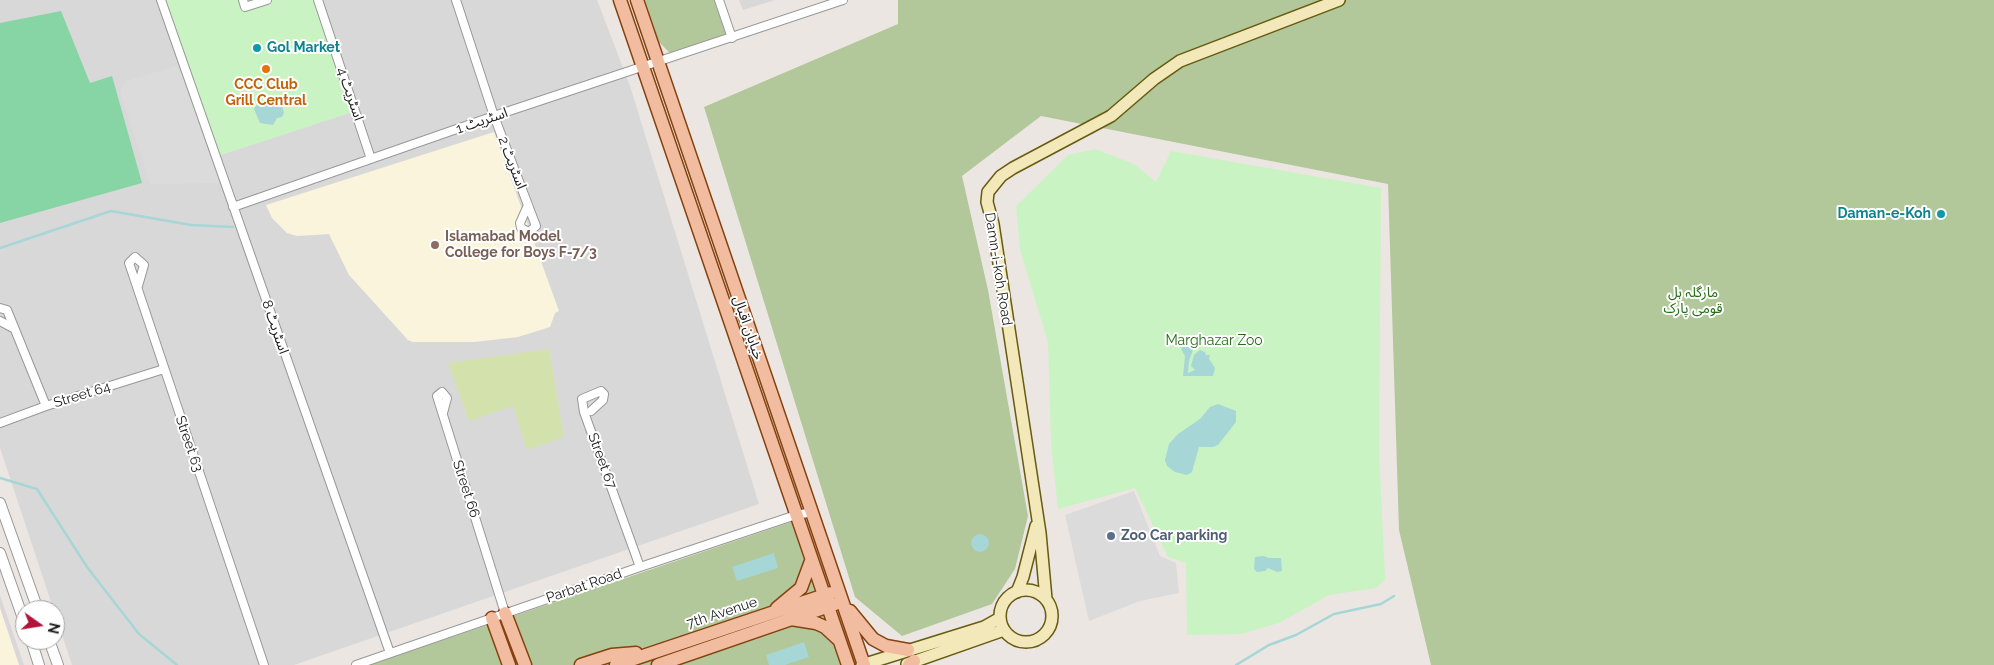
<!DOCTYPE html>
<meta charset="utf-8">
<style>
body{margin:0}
#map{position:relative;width:1994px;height:665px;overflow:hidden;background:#ece6e2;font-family:Raleway,sans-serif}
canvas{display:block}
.north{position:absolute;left:15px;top:600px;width:50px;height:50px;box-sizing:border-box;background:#fff;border:1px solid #a4a4a4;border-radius:50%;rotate:103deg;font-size:14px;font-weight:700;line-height:20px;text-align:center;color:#1b1b1b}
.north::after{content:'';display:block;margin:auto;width:18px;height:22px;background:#b41339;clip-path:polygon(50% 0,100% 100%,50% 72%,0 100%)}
</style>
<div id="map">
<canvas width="1994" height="665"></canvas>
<div class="north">N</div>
</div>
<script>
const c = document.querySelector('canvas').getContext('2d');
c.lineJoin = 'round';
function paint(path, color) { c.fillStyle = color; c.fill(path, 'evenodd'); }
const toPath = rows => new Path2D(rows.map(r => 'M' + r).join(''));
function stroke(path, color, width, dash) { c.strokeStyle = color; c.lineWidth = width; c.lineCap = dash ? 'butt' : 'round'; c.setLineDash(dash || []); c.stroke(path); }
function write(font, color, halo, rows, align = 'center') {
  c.font = font + ' Raleway,"Noto Sans Arabic",sans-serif'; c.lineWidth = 4; c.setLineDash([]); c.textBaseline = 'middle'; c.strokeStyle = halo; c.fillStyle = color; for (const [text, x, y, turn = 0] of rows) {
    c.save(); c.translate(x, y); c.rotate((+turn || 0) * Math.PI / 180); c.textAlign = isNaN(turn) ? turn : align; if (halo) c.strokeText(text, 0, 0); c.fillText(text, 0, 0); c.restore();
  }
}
paint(toPath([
 [0,0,597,0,630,86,759,504,294,665,72,665,0,448],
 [739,0,775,0,743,10],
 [0,595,24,665,0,665]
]), '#d9d8d9');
paint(toPath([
 [494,132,559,311,555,313,550,327,518,337,474,342,413,342,408,340,349,275,329,234,297,236,287,233,272,218,266,205],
 [0,608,19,665,0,665]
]), '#fbf4dc');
paint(toPath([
 [549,349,564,437,527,450,513,406,469,421,448,363]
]), '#d3e2ac');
paint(toPath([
 [645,0,714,0,726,34,671,54,659,42],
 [898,0,1994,0,1994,665,1431,665,1399,530,1388,184,1041,116,962,176,988,290,1028,516,1015,569,992,604,902,636,855,597,704,107,898,24],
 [791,522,840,665,369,665]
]), '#b2c79a');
paint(toPath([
 [161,0,243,0,246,7,267,0,318,0,356,111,215,157],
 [1095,149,1134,164,1156,182,1171,151,1381,188,1379,451,1385,580,1376,588,1329,595,1279,623,1241,634,1187,635,1186,563,1168,557,1135,488,1058,509,1051,443,1048,342,1020,250,1016,206,1068,155]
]), '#c9f3c2');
paint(toPath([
 [61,11,90,83,112,76,142,183,0,223,0,23]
]), '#87d4a4');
paint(toPath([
 [176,66,184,76,222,183,150,184,120,91,126,81],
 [1134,491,1160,556,1176,563,1179,593,1140,601,1089,621,1065,515]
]), '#dbdbdb');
paint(toPath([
 [259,101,282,106,284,113,282,117,277,118,273,125,260,123,254,109],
 [1183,345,1194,347,1189,361,1188,373,1195,370,1191,366,1194,355,1200,350,1205,352,1206,355,1210,355,1209,359,1215,368,1213,376,1183,376,1185,356,1181,349],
 [1218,404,1236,411,1236,422,1218,445,1213,447,1199,447,1192,472,1187,475,1175,472,1167,466,1165,460,1169,444,1178,434,1200,419,1210,407],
 '971 543a9 9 0 1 1 18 0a9 9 0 1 1-18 0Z',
 [774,553,778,568,737,581,732,567],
 [1264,556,1269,558,1281,558,1282,571,1277,572,1268,568,1265,571,1257,572,1254,569,1255,557],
 [804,642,809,657,785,665,769,665,766,655]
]), '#a6d6d5');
stroke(toPath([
 [0,248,111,211,191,225,233,227],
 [0,478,37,489,87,567,139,634,177,665],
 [1236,665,1269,645,1296,635,1334,614,1381,604,1394,596]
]), '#a6d6d5', 2.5);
const minor = toPath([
 [161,0,390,653],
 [243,0,245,7,267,0],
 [318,0,371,159],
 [456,0,494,116,536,226,529,232,521,228,520,223,528,205],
 [719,0,732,38],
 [233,207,494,116,843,0],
 [138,286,144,265,135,257,129,263,264,665],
 [0,308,7,310,46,406],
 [0,321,13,328],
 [591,411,603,400,604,394,601,391,582,399,584,412,640,567],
 [443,413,447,398,442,392,437,396,505,613],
 [0,423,46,406,164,369],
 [356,665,640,567,796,515,813,512]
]);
const tertiary = toPath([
 [0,503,38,610],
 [0,553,25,624],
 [31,640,39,665],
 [49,640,58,665]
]);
const secondary = toPath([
 '1000 616a26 26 0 1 1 52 0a26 26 0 1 1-52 0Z',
 [1017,592,1023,577,1036,526],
 [1046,599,1040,533,993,224,987,202,988,192,1001,176,1013,168,1111,116,1154,79,1180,61,1339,0],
 [907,664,1004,630],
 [862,665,984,627,1000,618]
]);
const primary = toPath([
 [620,0,848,665],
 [637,0,864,665],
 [777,608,801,588,811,561],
 [850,611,873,639,886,646,908,650],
 [505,613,525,665],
 [492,618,509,665],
 [791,619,816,623,825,627,838,639],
 [581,665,612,655,636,653],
 [616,665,831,593],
 [658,665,835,604],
 [909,665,914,661]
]);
stroke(minor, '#989898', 10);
stroke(tertiary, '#989898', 12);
stroke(secondary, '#665b0f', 14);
stroke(primary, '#85420e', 15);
stroke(minor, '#fff', 8);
stroke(tertiary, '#fff', 10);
stroke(secondary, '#f2e8ba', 11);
stroke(primary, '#f2bca1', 12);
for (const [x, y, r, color] of [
 [257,48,5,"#0f9aa8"],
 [266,69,5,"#e8710a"],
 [1941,214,5,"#0f9aa8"],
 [435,245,5,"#8d6e63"],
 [1111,536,5,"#5c6f8a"]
]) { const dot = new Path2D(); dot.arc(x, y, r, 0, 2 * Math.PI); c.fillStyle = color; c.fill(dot); stroke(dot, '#fff', 2); }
write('bold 14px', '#0d838f', '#fff', [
 ["Gol Market",267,48],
 ["Daman-e-Koh",1931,214,"right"]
], 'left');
write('bold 14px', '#c56008', '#fff', [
 ["CCC Club",266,85],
 ["Grill Central",266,101]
]);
write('14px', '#1b1b1b', '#fff', [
 ["اسٹریٹ 4",350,94,71],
 ["اسٹریٹ 1",482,121,-19],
 ["اسٹریٹ 2",512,163,69],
 ["Damn-i-koh Road",998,269,81],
 ["اسٹریٹ 8",275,327,71],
 ["خیابان اقبال",748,328,71],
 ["Street 64",82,395,-17],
 ["Street 63",189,444,71],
 ["Street 67",602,461,70],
 ["Street 66",466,489,72],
 ["Parbat Road",584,586,-19],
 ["7th Avenue",722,613,-18]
]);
write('bold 14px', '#785e54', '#fff', [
 ["Islamabad Model",445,237],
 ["College for Boys F-7/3",445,253]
], 'left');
write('14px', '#236d15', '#fff', [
 ["مارگلہ ہل",1693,293],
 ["قومی پارک",1693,309],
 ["Marghazar Zoo",1214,341]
]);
write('bold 14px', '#4e5e75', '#fff', [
 ["Zoo Car parking",1121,536]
], 'left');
</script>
